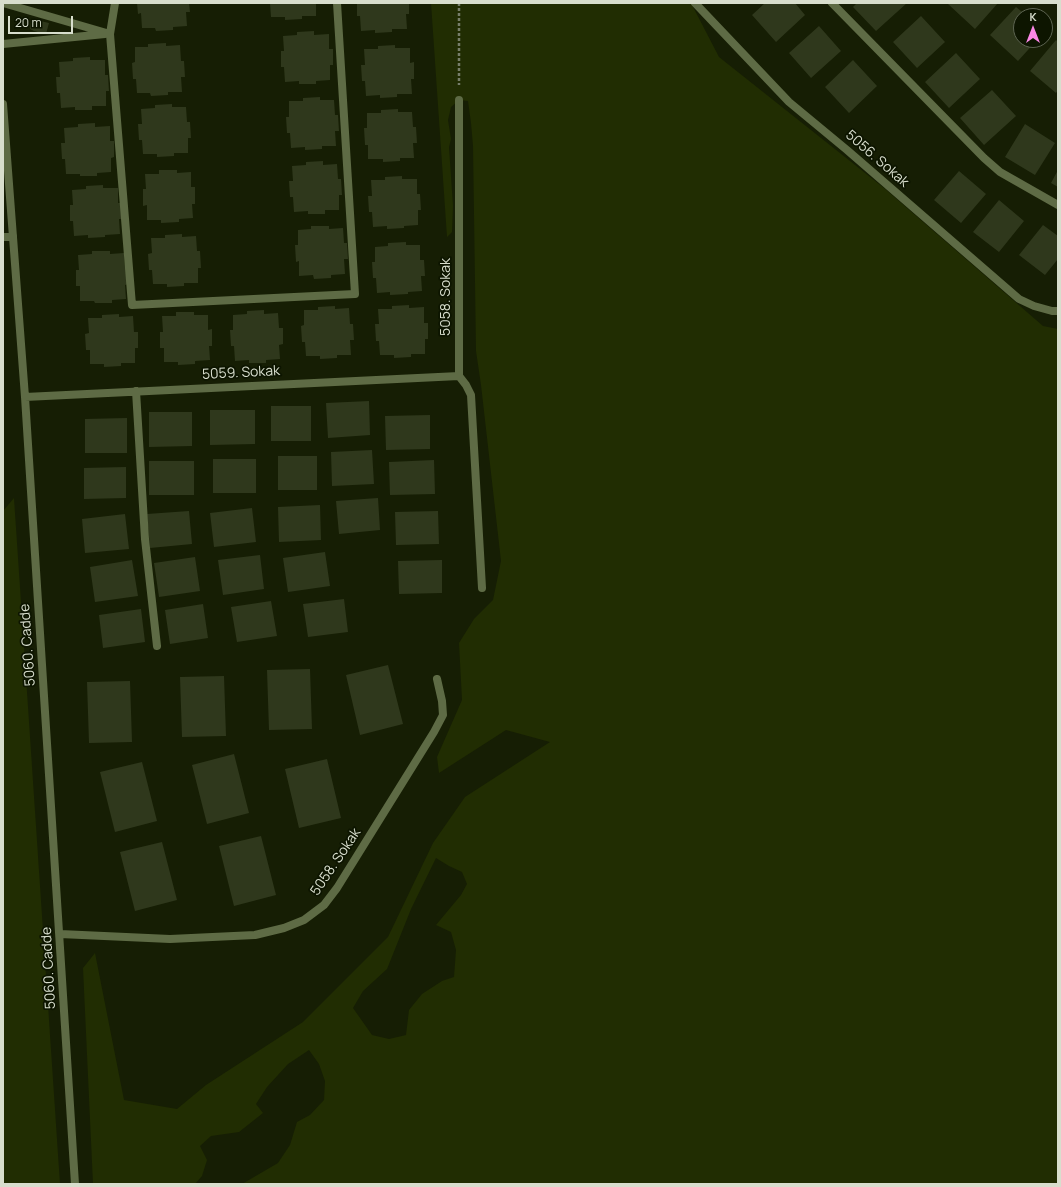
<!DOCTYPE html>
<style>
body{margin:0}
#map{position:relative;width:1061px;height:1187px;overflow:hidden;background:#161e04;font-family:Manrope,sans-serif}
canvas{display:block}
.frame{position:absolute;inset:0;border:4px solid #d8decd;pointer-events:none}
.north{position:absolute;left:1013px;top:8px;width:40px;height:40px;box-sizing:border-box;background:#0d1500;border:1px solid #5e6552;border-radius:50%;rotate:0deg;font-size:11px;font-weight:700;line-height:16px;text-align:center;color:#d8decd}
.north::after{content:'';display:block;margin:auto;width:14px;height:18px;background:#fb87e6;clip-path:polygon(50% 0,100% 100%,50% 72%,0 100%)}
.scale{position:absolute;left:8px;top:16px;width:65px;height:18px;box-sizing:border-box;border:2px solid #d8decd;border-top:0;padding-left:5px;font-size:12px;line-height:14px;white-space:nowrap;color:#d8decd;-webkit-text-stroke:3px #0d1500;paint-order:stroke}
</style>
<div id="map">
<canvas width="1061" height="1187"></canvas>
<div class="frame"></div>
<div class="north">K</div>
<div class="scale">20 m</div>
</div>
<script>
const c = document.querySelector('canvas').getContext('2d');
c.lineJoin = 'round';
function paint(path, color) { c.fillStyle = color; c.fill(path, 'evenodd'); }
const toPath = rows => new Path2D(rows.map(r => 'M' + r).join(''));
function stroke(path, color, width, dash) { c.strokeStyle = color; c.lineWidth = width; c.lineCap = dash ? 'butt' : 'round'; c.setLineDash(dash || []); c.stroke(path); }
function write(font, color, halo, rows, align = 'center') {
  c.font = font + ' Manrope,sans-serif'; c.lineWidth = 3.5; c.setLineDash([]); c.textBaseline = 'middle'; c.strokeStyle = halo; c.fillStyle = color; for (const [text, x, y, turn = 0] of rows) {
    c.save(); c.translate(x, y); c.rotate((+turn || 0) * Math.PI / 180); c.textAlign = isNaN(turn) ? turn : align; if (halo) c.strokeText(text, 0, 0); c.fillText(text, 0, 0); c.restore();
  }
}
paint(toPath([
 [431,3,691,3,719,57,884,188,1043,326,1058,329,1058,1184,242,1184,278,1163,290,1145,297,1122,310,1115,324,1100,325,1081,319,1064,309,1050,288,1064,267,1087,256,1104,263,1113,239,1132,211,1136,200,1146,207,1160,202,1176,195,1184,93,1184,83,968,95,953,124,1100,177,1109,206,1085,303,1022,388,937,433,843,465,797,550,742,506,730,439,773,437,757,462,700,459,643,474,619,493,600,501,561,481,385,476,351,473,146,471,123,468,101,459,100,451,107,448,120,451,139,449,147,453,206,452,232,447,237],
 [436,858,449,866,462,872,467,884,461,895,436,925,451,932,456,950,454,977,442,981,422,994,409,1010,406,1035,389,1039,372,1035,353,1008,363,991,387,969,411,909],
 [14,498,60,1184,3,1184,3,511]
]), '#212d02');
paint(toPath([
 [137,3,189,3,190,12,186,12,187,26,173,27,173,30,156,31,155,28,142,28,141,13,138,14],
 [270,3,316,3,316,16,302,16,302,19,285,20,285,17,271,17],
 [357,3,409,3,409,14,406,14,407,29,392,29,392,32,375,33,375,30,361,31,360,16,357,16],
 [765,3,795,3,805,15,776,42,752,15],
 [857,3,907,3,876,31,853,7],
 [949,3,998,3,975,29,948,4],
 [1016,7,1027,16,1021,16,1021,40,1037,40,1018,61,990,35],
 [921,16,945,42,917,68,893,42],
 [36,20,49,23,46,34,34,31,30,29,31,21],
 [819,26,841,51,811,78,789,53],
 [314,31,314,35,329,34,329,49,333,49,333,65,330,65,330,80,316,81,316,84,299,84,299,81,285,82,284,67,281,67,281,51,284,51,283,36,297,35,297,32],
 [1056,40,1058,42,1058,90,1056,93,1030,71],
 [166,43,166,46,180,45,181,61,184,61,185,77,181,77,182,92,168,92,168,95,151,96,150,93,137,93,136,79,133,79,132,63,135,62,135,47,148,47,148,44],
 [395,45,395,48,410,48,410,63,414,62,414,79,411,79,412,94,397,94,397,97,380,98,380,95,366,96,365,81,362,81,361,65,365,65,364,49,378,49,378,46],
 [956,53,980,79,949,108,925,82],
 [90,57,90,60,105,60,105,75,108,75,109,91,106,91,106,106,92,106,92,110,75,110,75,107,61,108,60,93,57,93,56,77,60,77,59,62,73,61,73,58],
 [853,60,877,86,849,113,825,87],
 [992,90,1016,116,984,145,960,118],
 [320,97,320,100,334,100,335,115,338,115,339,131,335,131,336,146,322,146,322,149,305,150,305,147,291,148,290,133,287,133,286,117,289,117,289,101,303,101,303,98],
 [172,104,172,107,186,107,187,122,190,122,191,138,188,138,188,153,174,153,174,156,157,157,157,154,143,154,142,140,139,140,138,124,142,124,141,109,155,108,155,105],
 [398,109,398,112,412,112,413,127,416,127,417,143,413,143,414,158,400,158,400,161,383,162,383,159,368,159,368,145,365,145,364,128,367,128,367,113,381,113,381,110],
 [95,123,95,127,110,126,110,141,114,141,114,157,111,158,111,172,97,173,97,176,80,176,80,174,66,174,65,159,62,159,61,143,65,143,64,128,78,127,78,124],
 [1025,124,1055,143,1035,175,1005,157],
 [323,161,323,165,337,164,338,179,341,179,342,195,339,195,339,210,325,210,325,214,308,214,308,211,294,212,293,197,290,197,289,181,293,181,292,166,306,165,306,162],
 [159,170,177,170,177,173,191,172,191,187,195,187,195,204,192,204,193,218,179,219,179,222,161,223,161,220,147,220,147,205,143,206,143,189,146,189,145,174,159,174],
 [1058,170,1058,187,1051,183],
 [959,171,986,194,961,223,934,200],
 [402,176,402,179,417,179,417,194,420,194,421,210,418,210,418,225,404,226,404,228,387,229,387,226,373,227,372,212,369,212,368,196,372,196,371,180,385,180,385,177],
 [103,185,103,188,118,188,118,203,122,203,122,219,119,219,120,234,105,235,105,237,88,238,88,235,74,236,73,221,70,221,70,205,73,205,72,190,86,189,86,186],
 [999,200,1024,221,999,252,973,232],
 [1043,225,1058,236,1058,259,1045,275,1019,255],
 [311,226,329,226,329,229,343,228,344,243,347,243,348,259,344,259,345,274,331,275,331,278,314,279,313,275,299,276,299,261,296,262,295,245,298,245,298,230,311,229],
 [182,234,182,237,196,236,197,251,200,251,201,268,198,268,198,283,184,283,184,286,167,287,167,284,153,284,152,270,149,270,148,254,152,253,151,238,165,238,165,235],
 [406,242,406,245,420,245,420,260,424,260,425,276,421,276,422,291,408,292,408,294,390,295,390,292,377,293,376,278,373,278,372,262,375,262,375,247,388,246,388,243],
 [92,251,110,251,110,254,124,253,125,268,128,268,129,284,125,285,126,299,112,300,112,303,95,303,94,301,80,301,80,286,76,286,76,270,79,270,78,255,92,254],
 [409,305,409,308,424,307,424,323,428,323,428,339,425,339,425,354,411,354,411,357,394,358,394,355,380,355,379,341,376,341,375,324,379,324,378,309,392,309,392,306],
 [335,306,335,309,349,308,350,324,353,324,354,340,350,340,351,355,337,355,337,358,320,359,320,356,306,356,305,342,302,342,301,326,304,325,304,310,318,310,318,307],
 [264,310,264,314,278,313,279,328,283,328,283,344,279,345,280,359,266,360,266,363,249,363,249,360,235,361,234,346,231,346,230,330,233,330,233,315,247,314,247,311],
 [176,312,194,312,194,315,208,315,208,330,212,329,212,346,209,346,210,360,195,361,195,364,178,365,178,362,164,362,164,348,160,348,160,332,163,332,162,316,176,316],
 [119,314,119,317,133,316,134,332,138,332,138,348,135,348,135,363,121,363,121,366,104,367,104,364,90,364,90,350,86,350,85,334,89,333,88,318,102,318,102,315],
 [369,401,370,435,328,438,326,403],
 [271,406,311,406,311,441,271,441],
 [210,410,255,410,255,444,210,445],
 [149,412,192,412,192,446,149,447],
 [430,415,430,449,386,450,385,416],
 [127,418,127,453,85,453,85,419],
 [372,450,374,484,332,486,331,452],
 [278,456,317,456,317,490,278,490],
 [213,459,256,459,256,493,213,493],
 [434,460,435,494,390,495,389,462],
 [149,461,194,461,194,495,149,495],
 [126,467,126,498,84,499,84,468],
 [378,498,380,530,339,534,336,501],
 [320,505,321,540,279,542,278,507],
 [252,508,256,542,214,547,210,513],
 [189,511,192,544,150,548,147,514],
 [438,511,439,544,396,545,395,512],
 [125,514,129,549,85,553,82,519],
 [325,552,330,586,288,592,283,558],
 [260,555,264,589,223,595,218,560],
 [195,557,200,591,159,597,154,563],
 [132,560,138,596,95,602,90,567],
 [442,560,442,593,399,594,398,561],
 [344,599,348,632,308,637,303,604],
 [271,601,277,636,237,642,231,607],
 [203,604,208,638,170,644,165,610],
 [141,609,145,642,103,648,99,615],
 [388,665,403,724,360,735,346,675],
 [310,669,312,729,269,730,267,670],
 [224,676,226,736,182,737,180,677],
 [130,681,132,742,89,743,87,682],
 [234,754,249,813,207,824,192,765],
 [327,759,341,818,299,828,285,769],
 [142,762,157,821,115,832,100,772],
 [261,836,276,895,234,906,219,846],
 [162,842,177,900,135,911,120,852]
]), '#2f381c');
stroke(toPath([
 [459,3,459,85]
]), '#767d68', 2.5, [3, 2]);
stroke(toPath([
 [3,237,13,237]
]), '#5e6b45', 8);
stroke(toPath([
 [3,3,110,34],
 [115,3,110,34,132,305,355,294,337,3],
 [695,3,789,102,847,150,1019,299,1034,306,1052,311,1058,311],
 [832,3,984,158,1000,172,1058,205],
 [3,44,105,34],
 [459,100,459,376,466,385,471,395,482,588],
 [3,104,25,397,75,1184],
 [136,391,145,539,157,646],
 [25,397,459,376],
 [60,934,170,939,255,935,284,928,304,920,324,905,337,888,434,732,443,715,442,701,437,679]
]), '#5e6b45', 8);
write('14px', '#d8decd', '#0d1500', [
 ["5056. Sokak",877,159,41],
 ["5058. Sokak",446,297,-90],
 ["5059. Sokak",241,373,-3],
 ["5060. Cadde",28,645,-94],
 ["5058. Sokak",336,862,-56],
 ["5060. Cadde",49,968,-93]
]);
</script>
